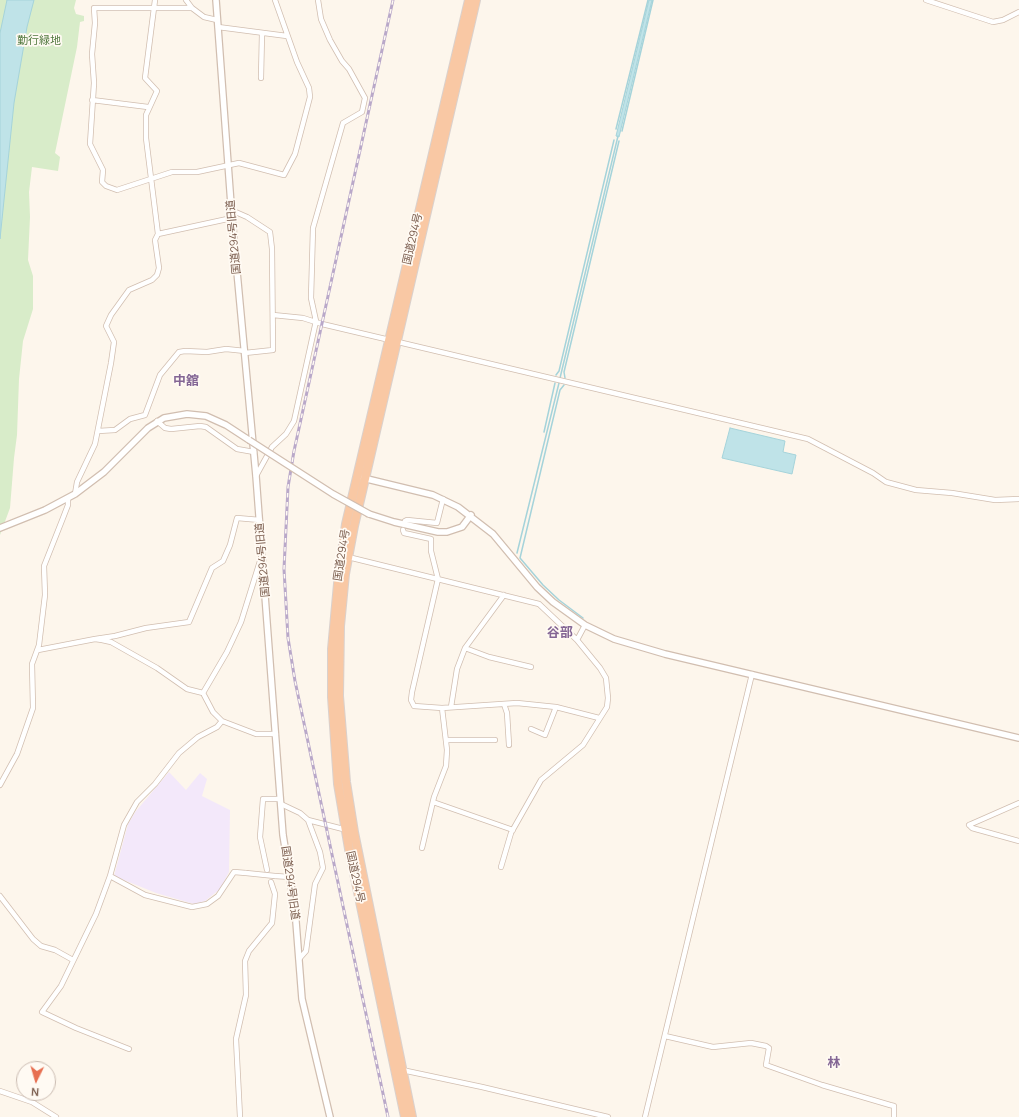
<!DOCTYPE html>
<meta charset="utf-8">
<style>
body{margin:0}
#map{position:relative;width:1019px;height:1117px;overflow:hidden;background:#fdf6ec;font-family:Manrope,sans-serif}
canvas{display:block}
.north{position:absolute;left:16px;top:1061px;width:40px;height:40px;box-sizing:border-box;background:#fffaf3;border:1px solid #cabbb1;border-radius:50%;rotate:185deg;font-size:11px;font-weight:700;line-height:16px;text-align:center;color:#7a5c4d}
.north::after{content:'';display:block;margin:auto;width:14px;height:18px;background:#e76f51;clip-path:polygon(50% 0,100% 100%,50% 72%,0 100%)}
</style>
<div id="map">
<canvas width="1019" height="1117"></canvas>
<div class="north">N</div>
</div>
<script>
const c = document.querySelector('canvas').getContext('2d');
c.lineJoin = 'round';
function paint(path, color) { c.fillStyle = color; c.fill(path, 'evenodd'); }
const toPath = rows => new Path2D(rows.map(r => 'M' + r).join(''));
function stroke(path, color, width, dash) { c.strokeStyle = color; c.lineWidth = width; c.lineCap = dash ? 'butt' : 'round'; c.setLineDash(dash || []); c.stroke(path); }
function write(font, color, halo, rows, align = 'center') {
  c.font = font + ' Manrope,"Noto Sans JP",sans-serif'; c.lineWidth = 3.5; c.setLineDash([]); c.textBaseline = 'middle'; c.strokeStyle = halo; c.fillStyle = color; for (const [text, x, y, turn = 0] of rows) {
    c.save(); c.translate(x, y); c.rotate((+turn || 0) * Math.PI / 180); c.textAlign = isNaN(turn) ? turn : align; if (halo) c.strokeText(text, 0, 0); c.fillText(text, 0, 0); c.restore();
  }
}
paint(toPath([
 [169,772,186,790,200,773,207,779,202,796,230,810,229,872,220,889,205,901,194,904,156,893,114,876,128,824,136,811]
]), '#f3e8fa');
paint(toPath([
 [0,0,76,0,74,8,76,14,84,16,84,21,80,22,77,47,55,153,60,157,58,171,32,167,29,192,30,217,28,260,33,276,33,309,23,341,19,379,17,435,14,458,10,508,0,535]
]), '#d8ecc9');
const water = toPath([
 [7,0,34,0,27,27,14,103,0,239,0,33,7,0],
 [649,0,652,0,619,137,616,136,649,0],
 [730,428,785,441,783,452,796,455,792,474,722,458,730,428]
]);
paint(water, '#bfe3e8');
stroke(water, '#a5d3da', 1);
stroke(toPath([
 [616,129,648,0],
 [622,131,653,0],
 [556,375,559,371,614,140],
 [560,378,618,136],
 [565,378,564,372,619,141],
 [564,385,560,390,520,558,543,585,559,600,583,618],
 [544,432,555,383],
 [517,553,559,383]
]), '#a5d3da', 1.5);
const minor = toPath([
 [186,0,192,8,204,17,217,20],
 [926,0,993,22,1003,20,1019,12],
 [192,8,94,8,95,23,92,54,94,83,90,144,103,170,102,182,106,186,117,190,172,172,197,172,239,163,284,175,295,154,310,97,309,88,297,62,275,0],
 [218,27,287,36],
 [261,78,262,33],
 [92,100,148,107],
 [231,210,247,217,270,232,272,249,273,350,245,353],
 [158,234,232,218],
 [273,315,303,318,322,324,808,439,873,473,886,482,916,490,952,493,995,500,1019,499],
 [157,421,165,428,171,429,200,426,206,427,237,449,254,452],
 [98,431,115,430,130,419,145,415,160,375,179,352,185,351,207,352,226,349,245,351],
 [256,476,272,447,286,434,294,421,316,321,311,298,313,228,343,123,362,112,365,98,349,69,342,61,330,40,321,19,318,0],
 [75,494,77,482,95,444,111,363,114,342,106,326,111,315,129,290,152,280,157,275,159,268,155,240,158,234,146,138,146,115,157,91,145,78,155,0],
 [405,521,407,520,437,523,443,499],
 [403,530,404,533,431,539,431,551,438,579,412,692,411,700,414,706,442,708,517,703,556,707,599,718],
 [348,557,539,604,577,640,600,668,606,678,608,698,607,707,583,745,541,780,511,833,501,867],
 [95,639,115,636,146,628,189,622,212,568,223,561,230,545,237,518,260,520],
 [577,640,585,625],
 [465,648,489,657,531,667],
 [38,650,95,639,102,640,111,642,157,668,187,689,203,693],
 [203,693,227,652,241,622,261,558],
 [203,693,213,712,222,721,256,734,276,734],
 [504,704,507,713,509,745],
 [451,707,457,669,465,648,504,595],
 [531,729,545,735,556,707],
 [446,740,495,740],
 [0,785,17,754,33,708,32,664,39,645,45,595,44,566,63,518,68,505,68,498],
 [433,802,513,830],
 [281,804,300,813,308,820,347,830],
 [969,825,1019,803],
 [969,825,972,828,1019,841],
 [422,848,434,797,446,766,447,750,442,708],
 [267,870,260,837,263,799,280,799],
 [110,876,145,895,192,907,207,904,218,896,234,872,246,873],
 [275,876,290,877],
 [0,896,33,939,41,946,55,950,73,960],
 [299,959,306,951,315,884,323,868,320,852,308,820],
 [665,1036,713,1047,751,1043,766,1046,769,1048,766,1065,822,1085,890,1105,894,1106,894,1117],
 [129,1049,76,1028,42,1012,61,986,96,914,110,876,124,825,137,802,155,784,179,753,198,737,217,727,222,721],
 [402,1070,482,1087,608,1117],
 [0,1091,32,1102,56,1117],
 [240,1117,236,1039,246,995,245,961,249,951,272,923,275,894,271,882],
 [645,1117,752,674]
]);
const tertiary = toPath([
 [216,0,232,218,256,476,283,835,295,909,302,999,330,1117],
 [363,478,433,495,458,507,493,534,537,587,553,602,585,625,614,639,665,654,1019,738],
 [369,514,394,522,438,532,447,532,462,527,471,515],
 [0,528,45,510,75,494,104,472,148,428,164,418,187,414,206,416,226,425,249,440]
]);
const trunk = toPath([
 [405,1117,349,849,338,784,332,697,332,649,339,573,346,524,469,0],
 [412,1117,354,832,346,782,339,696,340,626,345,574,354,526,476,0]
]);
stroke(minor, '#d1beb0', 6);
stroke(tertiary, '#d1beb0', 8);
stroke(trunk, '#dad1cd', 10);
stroke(minor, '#fff', 4.5);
stroke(tertiary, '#fff', 5.5);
stroke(trunk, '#f9c8a4', 8);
const rail = toPath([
 [388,1117,295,681,288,638,284,569,288,487,294,451,393,0]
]);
stroke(rail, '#b9a8c9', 3);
stroke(rail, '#fffaf3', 1.5, [4.5]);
const minorBridge = toPath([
 [246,873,275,876]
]);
const tertiaryBridge = toPath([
 [249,440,333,494,369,514]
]);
stroke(minorBridge, '#d1beb0', 6, []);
stroke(tertiaryBridge, '#d1beb0', 8, []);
stroke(minorBridge, '#fff', 4.5);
stroke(tertiaryBridge, '#fff', 5.5);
write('11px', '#537a41', '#fffaf3', [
 ["勤行緑地",39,41]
]);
write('11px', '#7a5c4d', '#fffaf3', [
 ["国道294号旧道",234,237,-95],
 ["国道294号",413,239,-77],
 ["国道294号",342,555,-81],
 ["国道294号旧道",263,560,-95],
 ["国道294号",355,877,78],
 ["国道294号旧道",290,883,82]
]);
write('bold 13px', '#846695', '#fffaf3', [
 ["中舘",186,381],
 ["谷部",560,633],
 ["林",834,1063]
]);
</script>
